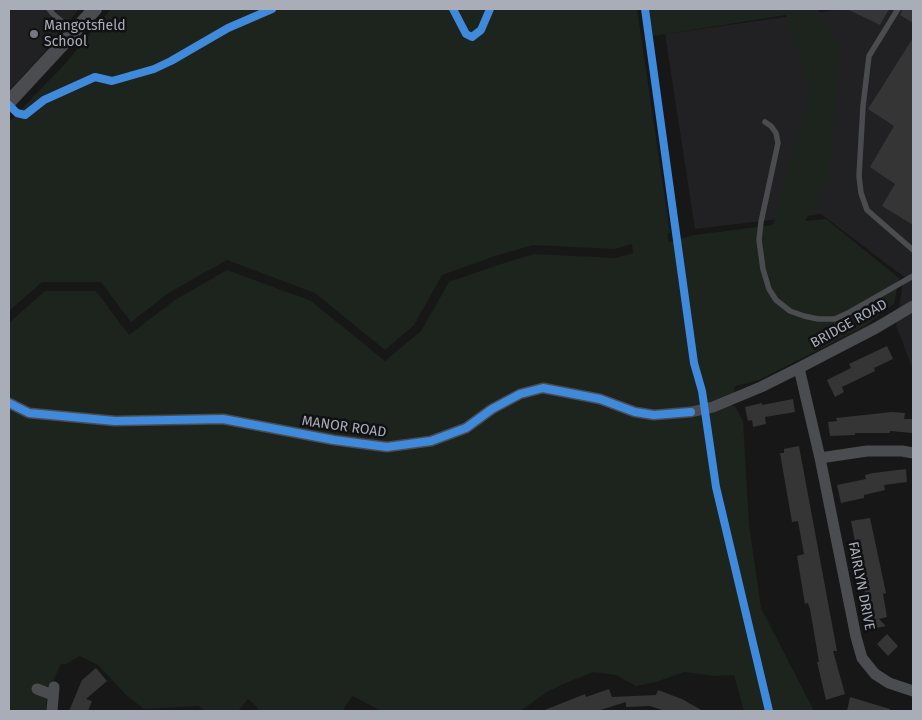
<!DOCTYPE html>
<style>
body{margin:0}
#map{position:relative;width:922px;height:720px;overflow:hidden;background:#171717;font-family:"Fira Sans",sans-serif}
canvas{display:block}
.frame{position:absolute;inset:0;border:10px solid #a8adb8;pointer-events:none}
</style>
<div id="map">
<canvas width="922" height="720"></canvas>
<div class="frame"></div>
</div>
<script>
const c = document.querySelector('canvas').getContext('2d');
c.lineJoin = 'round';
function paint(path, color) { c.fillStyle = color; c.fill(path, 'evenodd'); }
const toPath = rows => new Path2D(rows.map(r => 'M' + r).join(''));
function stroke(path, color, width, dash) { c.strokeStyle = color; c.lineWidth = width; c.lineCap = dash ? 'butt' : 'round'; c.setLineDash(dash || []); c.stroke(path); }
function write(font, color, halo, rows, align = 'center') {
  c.font = font + ' "Fira Sans",sans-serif'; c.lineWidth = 5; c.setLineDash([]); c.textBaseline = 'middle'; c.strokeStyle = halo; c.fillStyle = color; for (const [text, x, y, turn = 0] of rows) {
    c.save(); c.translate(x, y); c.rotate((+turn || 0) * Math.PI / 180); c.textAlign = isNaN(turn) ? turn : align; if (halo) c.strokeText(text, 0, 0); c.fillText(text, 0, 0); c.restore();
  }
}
paint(toPath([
 [9,9,79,9,39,58,9,91],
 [842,9,913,9,913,370,896,325,904,277,821,214,695,229,665,34]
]), '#212123');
paint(toPath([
 [111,9,637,9,670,233,667,234,669,242,694,235,773,225,811,89,786,15,653,36,647,9,818,9,840,49,829,179,805,221,826,219,899,278,894,304,865,326,759,380,735,386,732,406,735,406,743,421,749,525,761,608,814,711,744,711,734,675,716,676,684,672,656,682,636,686,616,675,594,672,563,684,547,692,520,711,381,711,353,696,345,706,344,711,258,711,257,707,248,699,238,711,205,711,198,706,144,709,126,695,98,665,80,656,66,664,61,664,51,685,44,687,34,685,34,694,46,698,47,711,9,711,9,323,45,291,96,291,129,335,175,300,227,270,311,301,385,361,421,331,449,282,498,265,534,254,616,258,633,253,632,244,615,249,533,245,495,256,442,275,414,325,385,350,315,293,227,260,170,292,131,322,101,282,42,282,9,311,9,122,64,65]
]), '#1d241e');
paint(toPath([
 [847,9,889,9,880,25],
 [903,9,913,9,913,23,900,15],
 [913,38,913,225,882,206,895,184,870,167,894,126,868,109],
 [887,346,893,359,874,368,875,371,842,387,844,392,835,397,827,380,851,368,849,364],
 [793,399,795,412,765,417,766,424,753,427,752,420,748,421,745,407,762,403,762,405],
 [892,412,905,413,904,419,913,419,912,433,890,431,890,433,855,433,855,435,830,436,828,422,837,421,836,418],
 [799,446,837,651,833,651,845,694,826,700,817,662,819,662,810,609,808,603,805,604,797,556,804,554,801,538,798,521,792,522,780,453,784,453,784,449],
 [906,469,907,482,884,485,885,490,864,495,864,498,841,503,837,485,866,479,865,475,873,473],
 [870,518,886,593,883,594,887,617,879,619,886,626,872,629,851,521],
 [887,634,898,646,888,656,877,644],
 [96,668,107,681,86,699,92,701,88,711,69,711,82,680],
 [609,689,612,697,656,695,658,690,682,699,703,711,665,711,650,706,626,707,626,702,597,711,542,711,585,694,586,697],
 [850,697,890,709,890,711,847,711]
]), '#353536');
stroke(toPath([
 [49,9,53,14,74,32],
 [898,9,869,56,863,106,859,176,861,193,867,210,913,250],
 [765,122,771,126,776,133,778,143,761,222,759,240,763,269,769,289,776,300,790,311,804,316,818,319,835,319,850,312,913,276]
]), '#4b4c50', 5.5);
stroke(toPath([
 [799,368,820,458,856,637,862,658,875,674,889,683,913,691],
 [9,403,29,413,115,421,223,419,334,440,387,447,431,441,466,428,492,409,520,394,543,388,600,399,635,412,654,415,691,412,713,407,761,387,799,368,876,328,913,306],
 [820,458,867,451,902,451,913,453],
 [37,689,53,695],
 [52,711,54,687]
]), '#4b4c50', 11);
stroke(toPath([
 [9,102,95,9]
]), '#4b4c50', 14);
stroke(toPath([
 [453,9,466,34,472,37,481,30,490,9],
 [645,9,694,363,702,391,716,487,769,711],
 [9,105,17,113,25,115,44,100,95,77,112,81,154,69,171,61,228,28,272,9],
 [9,403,29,413,115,421,223,419,334,440,387,447,431,441,466,428,492,409,520,394,543,388,600,399,635,412,654,415,691,412]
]), '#408adc', 8);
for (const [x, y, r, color] of [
 [34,34,5,"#757880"]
]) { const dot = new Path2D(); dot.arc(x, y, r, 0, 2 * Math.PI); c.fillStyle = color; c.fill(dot); stroke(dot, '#111113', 2); }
write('14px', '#a8adb8', '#111113', [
 ["Mangotsfield",44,26],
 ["School",44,42]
], 'left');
write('14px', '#a8adb8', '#111113', [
 ["BRIDGE ROAD",849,324,-29],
 ["MANOR ROAD",344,427,8],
 ["FAIRLYN DRIVE",861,586,79]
]);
</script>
